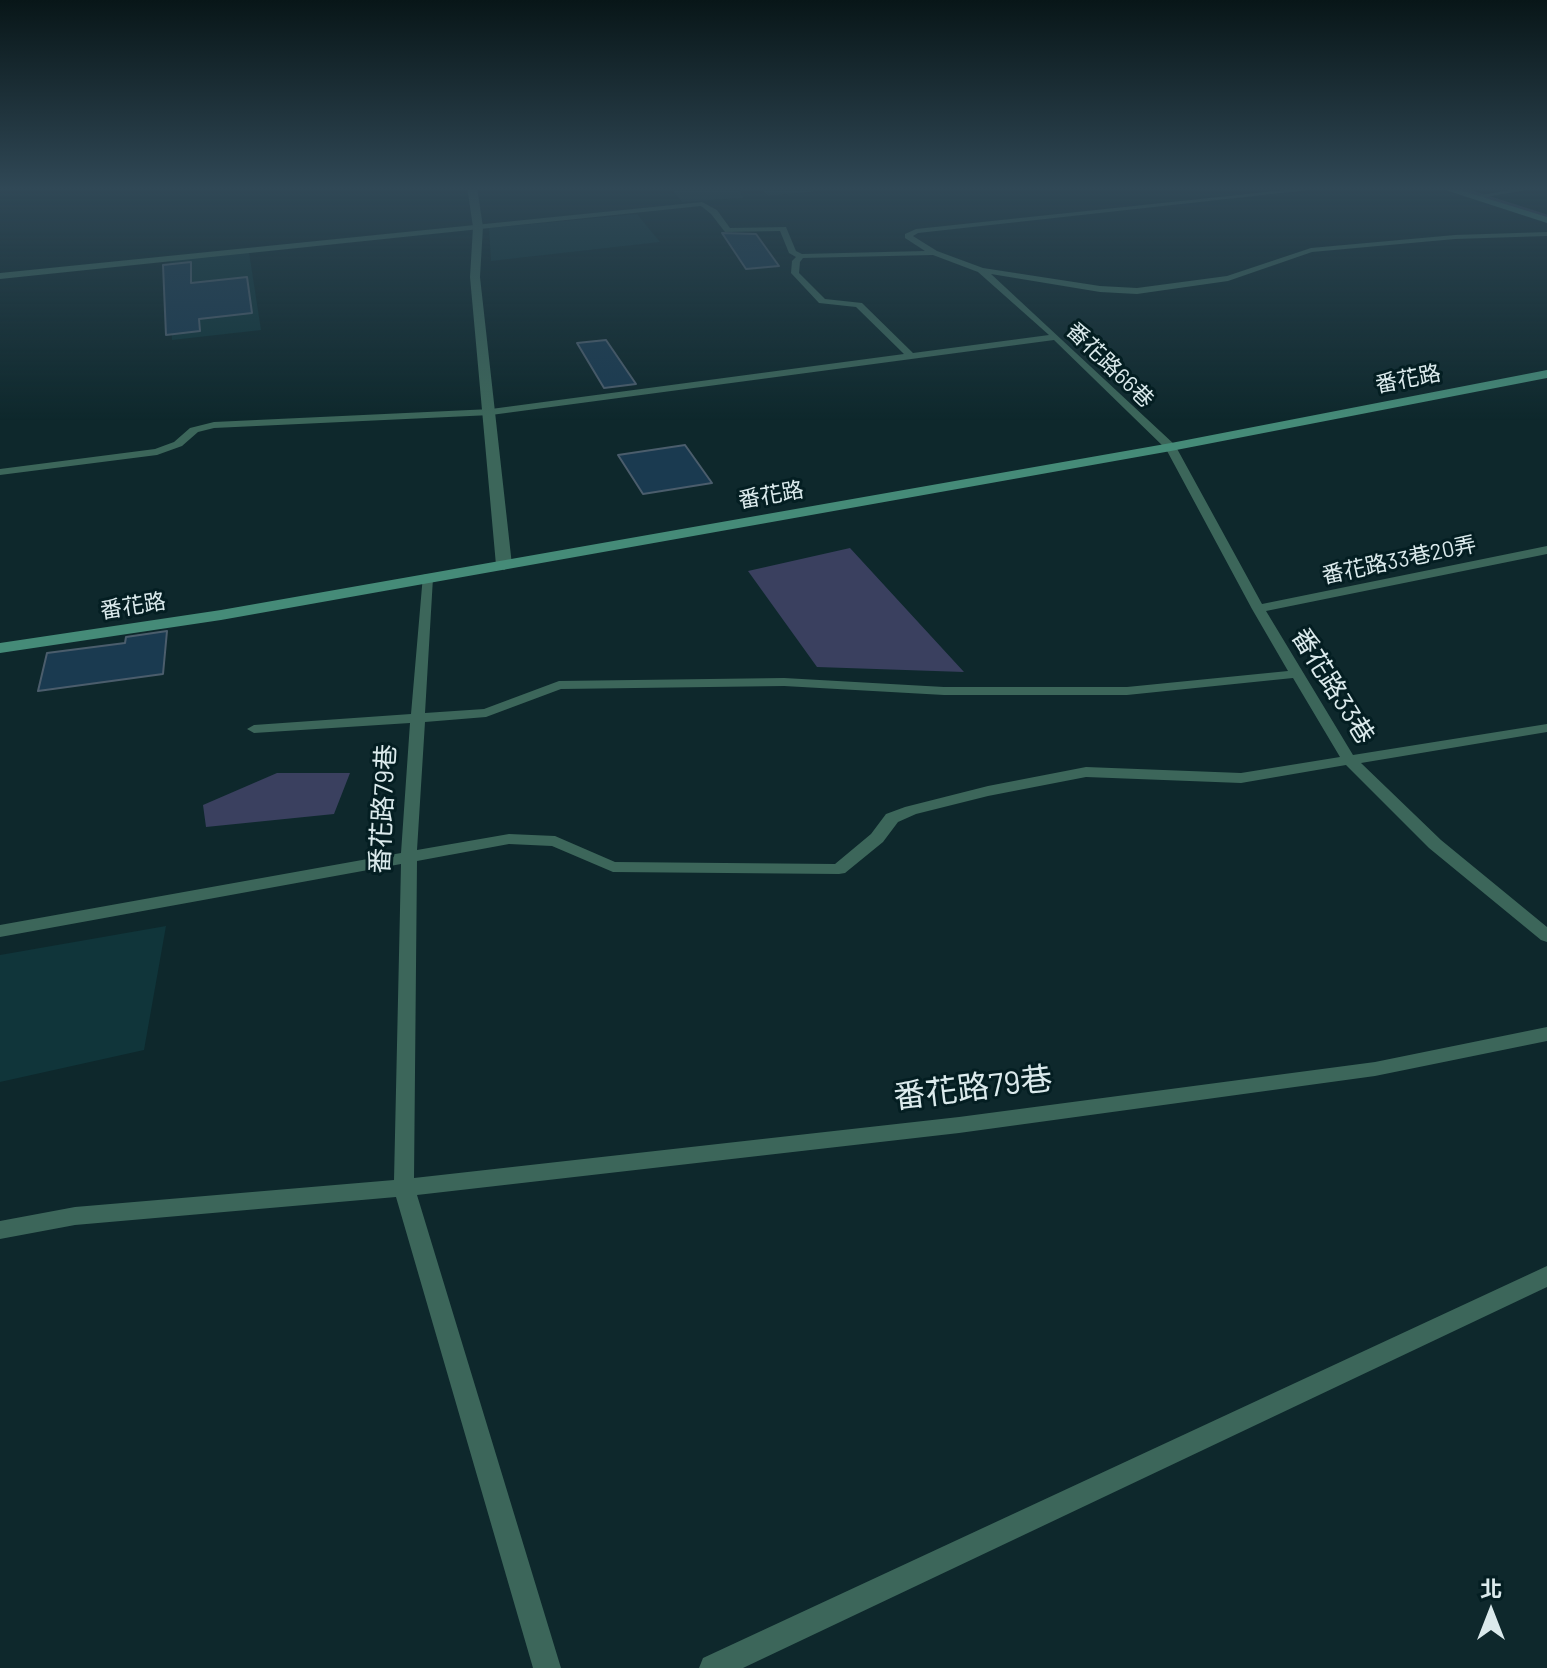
<!DOCTYPE html>
<meta charset="utf-8">
<style>
body{margin:0}
#map{position:relative;width:1547px;height:1668px;overflow:hidden;background:#0e282c;font-family:Barlow,"Noto Sans TC",sans-serif}
canvas{display:block}
.north{position:absolute;left:1451px;top:1572px;width:80px;height:80px;-webkit-text-stroke:6px #041e22;paint-order:stroke;rotate:0deg;font-size:22px;font-weight:700;line-height:32px;text-align:center;color:#dbeaec}
.north::after{content:'';display:block;margin:auto;width:28px;height:36px;background:#dbeaec;clip-path:polygon(50% 0,100% 100%,50% 72%,0 100%)}
</style>
<div id="map">
<canvas width="1547" height="1668"></canvas>
<div class="north">北</div>
</div>
<script>
const c = document.querySelector('canvas').getContext('2d');
c.lineJoin = 'round';
function paint(path, color) { c.fillStyle = color; c.fill(path, 'evenodd'); }
const toPath = rows => new Path2D(rows.map(r => 'M' + r).join(''));
function stroke(path, color, width, dash) { c.strokeStyle = color; c.lineWidth = width; c.lineCap = dash ? 'butt' : 'round'; c.setLineDash(dash || []); c.stroke(path); }
function write(font, color, halo, rows, align = 'center') {
  c.font = font + ' Barlow,"Noto Sans TC",sans-serif'; c.lineWidth = 6; c.setLineDash([]); c.textBaseline = 'middle'; c.strokeStyle = halo; c.fillStyle = color; for (const [text, x, y, turn = 0] of rows) {
    c.save(); c.translate(x, y); c.rotate((+turn || 0) * Math.PI / 180); c.textAlign = isNaN(turn) ? turn : align; if (halo) c.strokeText(text, 0, 0); c.fillText(text, 0, 0); c.restore();
  }
}
paint(toPath([
 [643,187,824,187,827,190,768,196,761,188,739,189,743,198,682,202,672,189,645,191],
 [637,214,660,242,491,261,489,228],
 [249,252,261,330,172,340,170,260],
 [166,926,144,1050,0,1082,0,955]
]), '#10353a');
paint(toPath([
 [850,548,964,672,817,667,748,571],
 [277,773,350,773,334,814,206,827,203,805]
]), '#3a405f');
stroke(toPath([
 [1453,187,1547,217]
]), '#3a405f', 5);
const building = toPath([
 [722,233,756,234,779,266,746,269,722,233],
 [191,262,191,283,247,277,252,313,199,319,200,331,166,335,163,265,191,262],
 [606,340,636,384,604,388,577,343,606,340],
 [685,445,712,483,643,494,618,455,685,445],
 [167,631,163,674,38,691,47,653,125,643,126,637,167,631]
]);
paint(building, '#1a3a50');
stroke(building, '#4b5d6c', 2);
paint(toPath([
 [1313,187,1336,187,918,233,913,236,937,251,983,268,1100,286,1137,288,1227,276,1311,248,1455,235,1547,232,1547,236,1455,239,1312,252,1228,281,1137,294,1100,292,991,274,1175,445,1262,604,1547,546,1547,554,1266,611,1353,755,1547,724,1547,732,1361,763,1441,840,1547,927,1547,942,1541,940,1429,848,1346,765,1241,783,1086,777,988,796,916,814,898,822,883,842,845,873,839,874,613,872,552,846,509,844,417,861,414,1178,959,1117,1375,1062,1547,1027,1547,1041,1375,1076,959,1133,417,1195,561,1668,533,1668,396,1197,75,1225,0,1239,0,1221,75,1207,394,1180,401,864,0,937,0,925,401,853,410,723,254,733,247,729,254,725,411,714,423,575,427,574,433,578,425,713,484,709,559,681,784,678,944,687,1127,687,1288,671,1252,609,1166,449,1054,340,491,415,214,428,198,432,182,446,157,455,0,475,0,469,155,449,174,442,190,428,214,422,491,409,904,354,856,307,819,303,791,273,792,261,796,257,789,253,780,231,725,232,711,214,701,206,0,279,0,273,702,202,717,210,730,228,786,227,796,251,802,254,925,251,905,238,905,234,916,229,1313,187],
 [933,255,978,272,1049,335,913,353,862,303,825,299,799,273,800,262,803,258,933,255],
 [1293,678,1340,757,1241,773,1086,767,988,786,905,807,886,814,871,834,835,864,615,862,555,836,509,834,417,850,425,722,486,717,561,689,784,686,944,695,1127,695,1293,678],
 [1527,187,1544,187,1474,199,1470,197,1527,187],
 [1547,1266,1547,1287,743,1668,699,1668,703,1658,1547,1266]
]), '#3c665a');
paint(toPath([
 [467,187,477,187,483,227,480,277,512,565,504,570,496,565,470,277,473,227,467,187]
]), '#3c665a');
paint(toPath([
 [1436,187,1450,187,1547,217,1547,223,1436,187],
 [1547,370,1547,378,1171,451,221,620,0,653,0,643,221,610,1171,443,1547,370]
]), '#458b78');
const sky = c.createLinearGradient(0, 0, 0, 420);
sky.addColorStop(0, '#081618');
sky.addColorStop(0.45, '#304856');
sky.addColorStop(1, '#30485600');
c.fillStyle = sky;
c.fillRect(0, 0, 1547, 420);
write('22px', '#dbeaec', '#041e22', [
 ["番花路66巷",1110,365,44],
 ["番花路",1408,379,-11],
 ["番花路",771,495,-10],
 ["番花路33巷20弄",1399,560,-12],
 ["番花路",133,606,-9]
]);
write('26px', '#dbeaec', '#041e22', [
 ["番花路33巷",1333,686,58],
 ["番花路79巷",383,809,-87]
]);
write('32px', '#dbeaec', '#041e22', [
 ["番花路79巷",973,1088,-7]
]);
</script>
